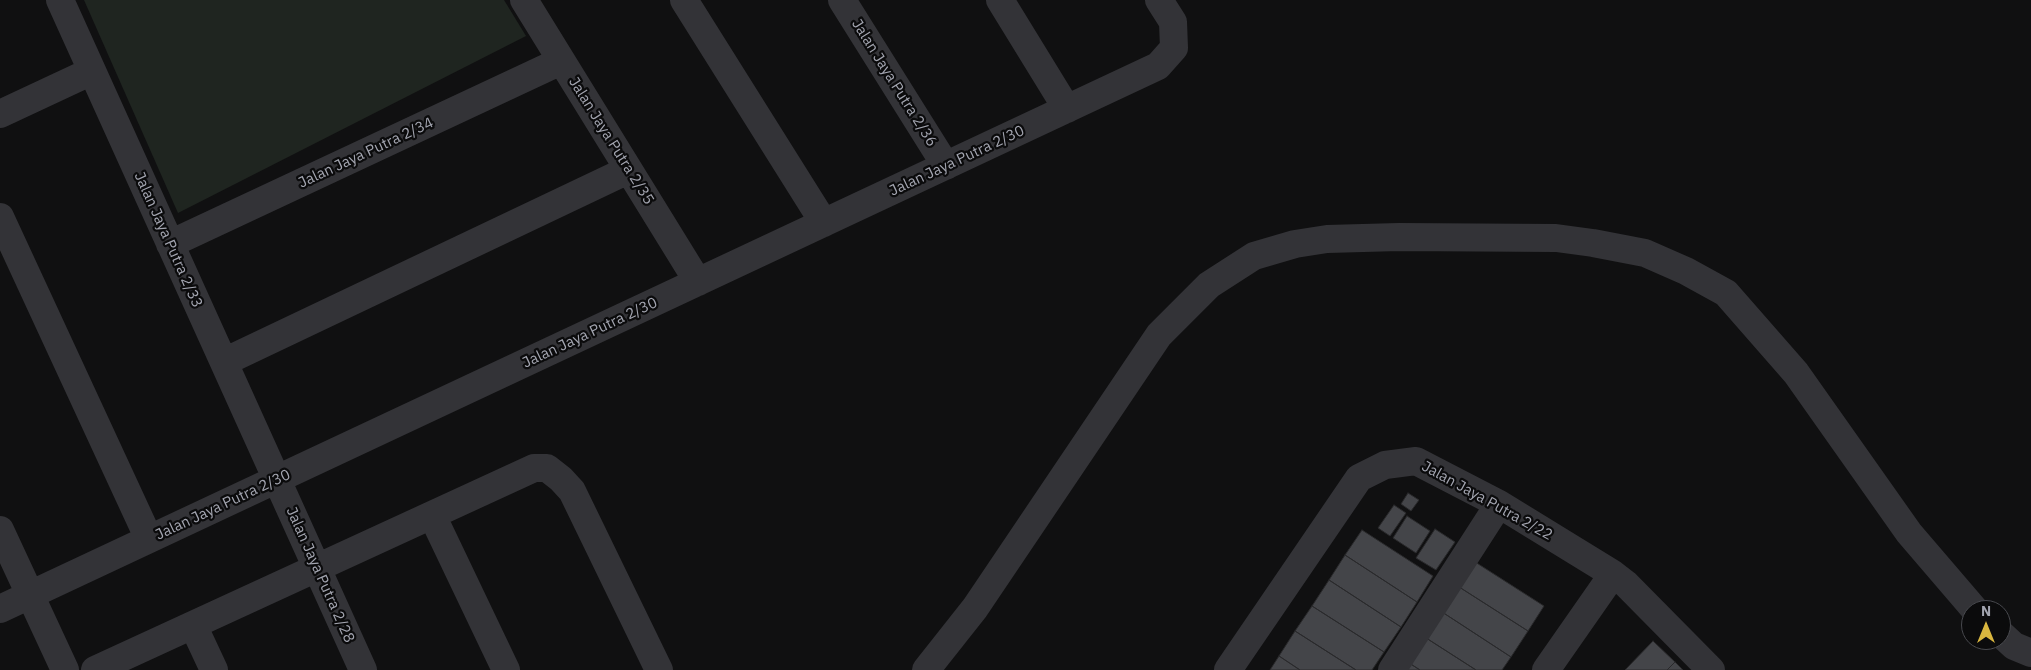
<!DOCTYPE html>
<style>
body{margin:0}
#map{position:relative;width:2031px;height:670px;overflow:hidden;background:#101011;font-family:"IBM Plex Sans",sans-serif}
canvas{display:block}
.north{position:absolute;left:1961px;top:600px;width:50px;height:50px;box-sizing:border-box;background:#0b0b0c;border:1px solid #48494e;border-radius:50%;rotate:0deg;font-size:14px;font-weight:700;line-height:20px;text-align:center;color:#a3a5b0}
.north::after{content:'';display:block;margin:auto;width:18px;height:22px;background:#d9b63f;clip-path:polygon(50% 0,100% 100%,50% 72%,0 100%)}
</style>
<div id="map">
<canvas width="2031" height="670"></canvas>
<div class="north">N</div>
</div>
<script>
const c = document.querySelector('canvas').getContext('2d');
c.lineJoin = 'round';
function paint(path, color) { c.fillStyle = color; c.fill(path, 'evenodd'); }
const toPath = rows => new Path2D(rows.map(r => 'M' + r).join(''));
function stroke(path, color, width, dash) { c.strokeStyle = color; c.lineWidth = width; c.lineCap = dash ? 'butt' : 'round'; c.setLineDash(dash || []); c.stroke(path); }
function write(font, color, halo, rows, align = 'center') {
  c.font = font + ' "IBM Plex Sans",sans-serif'; c.lineWidth = 4.5; c.setLineDash([]); c.textBaseline = 'middle'; c.strokeStyle = halo; c.fillStyle = color; for (const [text, x, y, turn = 0] of rows) {
    c.save(); c.translate(x, y); c.rotate((+turn || 0) * Math.PI / 180); c.textAlign = isNaN(turn) ? turn : align; if (halo) c.strokeText(text, 0, 0); c.fillText(text, 0, 0); c.restore();
  }
}
paint(toPath([
 [84,0,504,0,526,36,178,213]
]), '#1f2520');
const building = toPath([
 [1408,493,1419,500,1411,511,1401,504,1408,493],
 [1394,505,1406,513,1390,536,1378,528,1394,505],
 [1407,516,1430,531,1416,553,1393,538,1407,516],
 [1435,529,1455,542,1436,570,1416,558,1435,529],
 [1362,530,1433,576,1417,602,1345,555,1362,530],
 [1345,555,1417,602,1401,627,1329,580,1345,555],
 [1472,560,1544,606,1528,631,1456,585,1472,560],
 [1329,580,1401,627,1384,652,1312,606,1329,580],
 [1456,585,1528,631,1511,657,1439,610,1456,585],
 [1312,606,1384,652,1372,670,1356,670,1295,631,1312,606],
 [1439,610,1511,657,1502,670,1476,670,1423,636,1439,610],
 [1295,631,1356,670,1300,670,1279,656,1295,631],
 [1423,636,1476,670,1420,670,1406,661,1423,636],
 [1653,641,1675,662,1667,670,1625,670,1653,641],
 [1279,656,1300,670,1270,670,1279,656],
 [1406,661,1420,670,1400,670,1406,661],
 [1675,662,1683,670,1667,670,1675,662]
]);
paint(building, '#444549');
stroke(building, '#2a2a2c', 1);
stroke(toPath([
 [60,0,363,670],
 [524,0,698,282],
 [684,0,824,223],
 [842,0,946,166],
 [1000,0,1067,109],
 [0,114,92,71],
 [0,217,149,539],
 [170,244,561,61],
 [224,362,628,170],
 [432,515,506,670],
 [0,530,65,670],
 [0,609,1158,66,1174,48,1173,22,1159,0],
 [193,625,214,670],
 [2001,634,2014,646,2031,653],
 [95,670,534,468,547,468,561,479,572,491,659,670],
 [926,670,975,608,1159,335,1209,285,1254,256,1295,244,1327,239,1399,237,1556,238,1593,243,1645,253,1686,271,1726,293,1796,373,1909,533,1975,610],
 [1228,670,1359,478,1385,465,1416,461,1499,504,1613,574,1626,584,1711,670],
 [1392,670,1499,504],
 [1546,670,1613,574]
]), '#333337', 28);
write('15px', '#a3a5b0', '#0b0b0c', [
 ["Jalan Jaya Putra 2/36",894,83,58],
 ["Jalan Jaya Putra 2/35",611,141,58],
 ["Jalan Jaya Putra 2/34",366,153,-25],
 ["Jalan Jaya Putra 2/30",957,161,-25],
 ["Jalan Jaya Putra 2/33",168,240,66],
 ["Jalan Jaya Putra 2/30",590,333,-25],
 ["Jalan Jaya Putra 2/22",1487,501,29],
 ["Jalan Jaya Putra 2/30",223,505,-25],
 ["Jalan Jaya Putra 2/28",320,575,66]
]);
</script>
